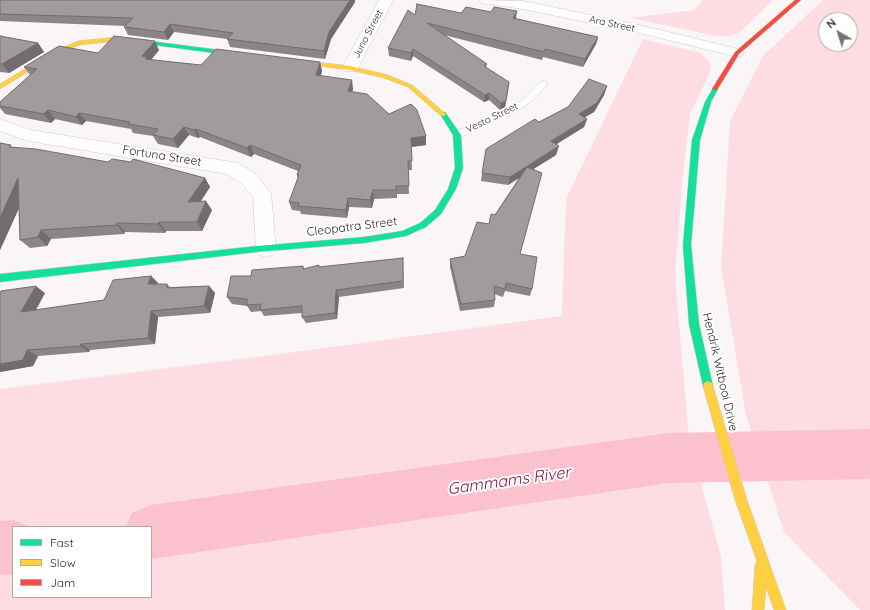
<!DOCTYPE html>
<style>
body{margin:0}
#map{position:relative;width:870px;height:610px;overflow:hidden;background:#faf5f6;font-family:Quicksand,sans-serif}
canvas{display:block}
.legend{position:absolute;left:12px;top:526px;width:140px;height:72px;box-sizing:border-box;background:#fff;border:1px solid #ada9a9;margin:0;padding:5px 7px;list-style:none;font-size:12px;color:#312729}
.legend li{display:flex;align-items:center;gap:8px;height:20px}
.legend b{width:20px;border:1px solid #ada9a9}
.north{position:absolute;left:818px;top:12px;width:40px;height:40px;box-sizing:border-box;background:#fff;border:1px solid #ada9a9;border-radius:50%;rotate:321deg;font-size:11px;font-weight:700;line-height:16px;text-align:center;color:#312729}
.north::after{content:'';display:block;margin:auto;width:14px;height:18px;background:#776f71;clip-path:polygon(50% 0,100% 100%,50% 72%,0 100%)}
</style>
<div id="map">
<canvas width="870" height="610"></canvas>
<ul class="legend">
<li><b style="height:5px;background:#16e098"></b>Fast</li>
<li><b style="height:5px;background:#ffcf43"></b>Slow</li>
<li><b style="height:5px;background:#f24e42"></b>Jam</li>
</ul>
<div class="north">N</div>
</div>
<script>
const c = document.querySelector('canvas').getContext('2d');
c.lineJoin = 'round';
function paint(path, color) { c.fillStyle = color; c.fill(path, 'evenodd'); }
const toPath = rows => new Path2D(rows.map(r => 'M' + r).join(''));
function stroke(path, color, width, dash) { c.strokeStyle = color; c.lineWidth = width; c.lineCap = dash ? 'butt' : 'round'; c.setLineDash(dash || []); c.stroke(path); }
function write(font, color, halo, rows, align = 'center') {
  c.font = font + ' Quicksand,sans-serif'; c.lineWidth = 4; c.setLineDash([]); c.textBaseline = 'middle'; c.strokeStyle = halo; c.fillStyle = color; for (const [text, x, y, turn = 0] of rows) {
    c.save(); c.translate(x, y); c.rotate((+turn || 0) * Math.PI / 180); c.textAlign = isNaN(turn) ? turn : align; if (halo) c.strokeText(text, 0, 0); c.fillText(text, 0, 0); c.restore();
  }
}
paint(toPath([
 [703,0,773,0,740,32,730,36,716,36,631,18,694,10],
 [823,0,870,0,870,610,860,610,784,532,746,415,721,267,730,121,763,56],
 [826,20,850,20,850,44,826,44],
 [643,39,700,53,709,61,711,70,690,114,682,182,675,277,689,439,721,557,725,610,0,610,0,389,280,354,562,316,566,199],
 [13,527,151,527,151,597,13,597]
]), '#fddce3');
paint(toPath([
 [870,429,870,479,669,483,151,559,151,527,126,527,132,513,151,505,669,433,870,429],
 [13,520,31,527,13,527,13,574,0,575,0,521,13,520]
]), '#fbc1cf');
const lane = toPath([
 [543,81,548,84,546,86,531,102,515,112,461,137,457,138,452,135,453,133,509,108,525,98,540,82,543,81]
]);
const street = toPath([
 [379,0,393,0,358,68,355,71,345,71,342,68,379,0],
 [480,0,523,1,648,27,742,50,744,53,742,56,737,57,648,35,523,9,487,4,482,3,480,0],
 [0,119,30,130,238,163,256,174,271,194,276,249,273,255,266,257,259,255,256,249,253,196,242,184,227,174,28,141,0,131,0,119]
]);
const fast = toPath([
 [133,39,244,53,247,55,244,57,131,42,131,40,133,39],
 [715,87,718,89,711,102,700,140,691,245,699,324,713,386,712,389,708,391,704,389,703,386,689,324,683,245,692,140,705,102,713,88,715,87],
 [441,112,445,112,461,135,463,168,456,189,441,214,426,227,406,236,364,243,257,252,0,282,0,274,257,246,364,237,402,231,420,223,435,210,448,189,455,168,453,135,440,114,441,112]
]);
const slow = toPath([
 [117,37,133,39,136,41,133,43,117,41,79,45,57,54,0,89,0,84,53,52,78,41,117,37],
 [290,59,350,66,388,75,412,85,446,114,445,116,441,116,408,87,384,78,350,70,288,62,288,60,290,59],
 [708,381,712,383,713,386,747,500,786,610,774,610,766,587,764,610,752,610,755,565,757,561,735,500,703,386,704,383,708,381]
]);
const jam = toPath([
 [795,0,801,0,739,54,717,90,713,90,712,89,735,52,795,0]
]);
stroke(lane, '#d1cacc', 1);
stroke(street, '#d1cacc', 1);
stroke(fast, '#d1cacc', 1);
stroke(slow, '#d1cacc', 1);
stroke(jam, '#d1cacc', 1);
paint(lane, '#fefefe');
paint(street, '#fefefe');
paint(fast, '#16e098');
paint(slow, '#ffcf43');
paint(jam, '#f24e42');
paint(toPath([
 [0,0,355,2,331,39,325,59,230,47,227,39,174,32,168,40,128,35,124,27,126,26,0,21],
 [461,13,516,18,516,19,598,37,596,44,583,67,543,57,542,60,444,35,487,64,486,68,505,108,500,110,489,100,484,102,413,56,411,61,389,56,388,48,415,15],
 [0,36,38,43,44,52,9,73,0,72],
 [159,50,151,60,201,65,320,62,322,71,321,76,353,89,352,92,389,114,426,145,411,147,412,170,408,170,409,194,397,194,397,198,374,199,372,208,349,207,347,218,301,214,300,211,292,210,289,202,298,179,297,175,298,171,254,154,251,157,200,137,198,138,189,135,178,148,158,144,153,136,133,133,131,129,86,121,82,125,55,119,51,123,5,114,0,108,0,102,30,75,24,67,98,53],
 [607,86,604,95,594,112,585,117,587,119,584,127,556,144,556,155,533,169,520,254,532,289,530,296,505,291,503,297,494,294,495,300,494,307,460,311,450,267,450,259,465,256,489,224,519,178,508,185,481,181,482,173,539,122],
 [0,143,13,147,108,162,205,178,210,187,201,201,212,210,202,231,166,231,165,233,125,232,124,234,51,239,47,246,30,248,20,240,19,208,0,250],
 [403,258,404,288,339,297,337,319,306,323,302,317,302,313,264,316,261,311,251,312,247,306,232,304,227,297,251,276,303,266,304,269],
 [151,276,158,283,158,284,167,284,170,287,209,286,215,293,210,313,158,317,155,344,90,350,89,352,38,356,33,366,0,372,0,293,45,293,36,310,104,300]
]), '#8b8587');
paint(toPath([
 [350,0,355,0,355,2,331,39,325,59,324,51,329,32],
 [517,11,516,18,512,26,513,18],
 [170,24,174,32,168,40,164,32],
 [598,37,596,44,583,67,585,59],
 [155,41,159,50,150,61,152,66,142,56],
 [38,43,44,52,9,73,2,64],
 [413,49,413,56,411,61,411,53],
 [320,62,322,71,318,84,316,75],
 [352,80,353,89,349,100,348,91],
 [509,82,505,108,500,110,501,103],
 [607,86,604,95,594,112,577,122,579,114],
 [489,93,489,100,484,102,485,95],
 [48,110,55,119,51,123,44,114],
 [79,113,86,121,82,125,76,117],
 [587,119,584,127,549,149,551,141],
 [184,127,189,135,178,148,173,139],
 [196,129,200,137,198,138,194,130],
 [426,136,426,145,411,147,411,138],
 [250,145,254,154,251,157,247,148],
 [559,146,556,155,508,185,510,177],
 [18,178,28,188,0,250,0,218],
 [205,178,210,187,194,211,188,202],
 [373,190,374,199,372,208,370,200],
 [348,198,349,207,347,218,346,210],
 [206,201,212,210,202,231,197,222],
 [159,222,166,231,165,233,158,224],
 [117,223,125,232,124,234,117,225],
 [41,230,51,239,47,246,38,237],
 [151,276,158,283,155,292,148,284],
 [36,286,45,293,31,318,21,312],
 [209,286,215,293,210,313,204,306],
 [336,290,339,297,337,319,335,313],
 [151,311,158,317,155,344,148,338],
 [81,344,90,350,89,352,80,346],
 [27,350,38,356,33,366,0,372,0,364]
]), '#716c6e');
const building = toPath([
 [0,0,350,0,329,32,324,51,227,39,233,33,170,24,164,32,124,27,133,18,0,14,0,0],
 [417,4,461,13,466,7,491,12,494,7,517,11,513,18,598,37,585,59,545,49,544,52,427,23,487,64,484,66,509,82,506,101,501,103,489,93,485,95,413,49,411,53,388,48,408,10,415,15,417,4],
 [0,36,38,43,2,64,0,64,0,36],
 [114,36,155,41,142,56,147,57,145,59,201,65,216,49,320,62,316,75,352,80,348,91,367,94,389,114,411,104,417,110,426,136,411,138,412,161,408,161,409,186,396,186,396,190,373,190,370,200,348,198,346,210,298,206,299,203,289,202,299,175,297,175,301,165,250,145,247,148,196,129,194,130,184,127,173,139,153,135,158,129,128,124,130,122,79,113,76,117,48,110,44,114,0,106,0,102,37,69,24,67,59,46,98,53,114,36],
 [589,79,607,86,597,103,579,114,587,119,551,141,559,146,510,177,482,173,486,149,535,119,539,122,568,107,589,79],
 [0,143,11,145,9,147,36,149,108,162,112,159,131,162,133,159,205,178,188,202,206,201,197,222,159,222,158,224,117,223,117,225,41,230,38,237,20,240,18,178,0,218,0,143],
 [527,167,542,173,520,254,537,257,532,289,506,283,505,289,494,286,495,300,461,304,450,259,465,256,477,222,489,224,491,214,495,215,527,167],
 [403,258,403,281,336,290,335,313,302,317,302,306,260,310,261,304,247,305,247,299,227,297,231,276,251,276,252,270,303,266,303,269,319,265,319,267,403,258],
 [151,276,148,284,167,284,167,288,209,286,204,306,151,311,148,338,81,344,80,346,27,350,23,360,0,364,0,293,1,291,36,286,21,312,104,300,113,280,151,276]
]);
paint(building, '#a29b9d');
stroke(building, '#716c6e', 1);
write('10px', '#312729', '#fff', [
 ["Ara Street",612,24,12],
 ["Juno Street",368,34,-62],
 ["Vesta Street",492,118,-26]
]);
write('12px', '#312729', '#fff', [
 ["Fortuna Street",162,156,9],
 ["Cleopatra Street",352,227,-7],
 ["Hendrik Witbooi Drive",720,372,77]
]);
write('italic 16px', '#881643', '#fff', [
 ["Gammams River",509,481,-8]
]);
</script>
